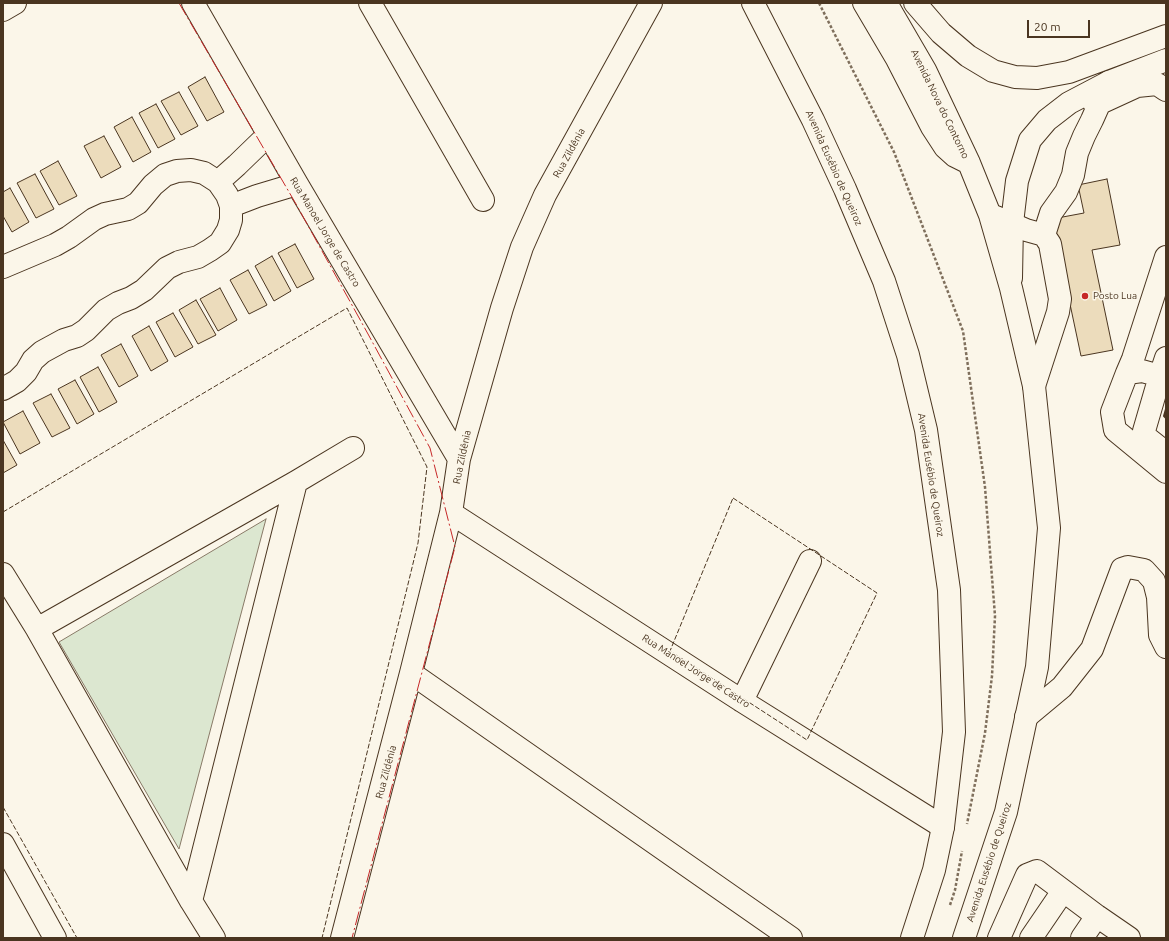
<!DOCTYPE html>
<meta charset="utf-8">
<style>
body{margin:0}
#map{position:relative;width:1169px;height:941px;overflow:hidden;background:#fbf6e9;font-family:Ubuntu,sans-serif}
canvas{display:block}
.frame{position:absolute;inset:0;border:4px solid #4a3520;pointer-events:none}
.scale{position:absolute;left:1027px;top:20px;width:63px;height:18px;box-sizing:border-box;border:2px solid #4a3520;border-top:0;padding-left:5px;font-size:12px;line-height:14px;white-space:nowrap;color:#4a3520;-webkit-text-stroke:3px #fbf6e9;paint-order:stroke}
</style>
<div id="map">
<canvas width="1169" height="941"></canvas>
<div class="frame"></div>
<div class="scale">20 m</div>
</div>
<script>
const c = document.querySelector('canvas').getContext('2d');
c.lineJoin = 'round';
function paint(path, color) { c.fillStyle = color; c.fill(path, 'evenodd'); }
const toPath = rows => new Path2D(rows.map(r => 'M' + r).join(''));
function stroke(path, color, width, dash) { c.strokeStyle = color; c.lineWidth = width; c.lineCap = dash ? 'butt' : 'round'; c.setLineDash(dash || []); c.stroke(path); }
function write(font, color, halo, rows, align = 'center') {
  c.font = font + ' Ubuntu,sans-serif'; c.lineWidth = 3; c.setLineDash([]); c.textBaseline = 'middle'; c.strokeStyle = halo; c.fillStyle = color; for (const [text, x, y, turn = 0] of rows) {
    c.save(); c.translate(x, y); c.rotate((+turn || 0) * Math.PI / 180); c.textAlign = isNaN(turn) ? turn : align; if (halo) c.strokeText(text, 0, 0); c.fillText(text, 0, 0); c.restore();
  }
}
const green = toPath([
 [266,519,179,849,59,642,266,519]
]);
paint(green, '#dce7d0');
stroke(green, '#887966', 1);
const building = toPath([
 [205,77,224,112,207,121,188,87,205,77],
 [179,92,198,126,181,135,161,101,179,92],
 [156,104,175,139,158,148,139,113,156,104],
 [132,117,151,152,133,162,114,127,132,117],
 [104,136,121,167,101,178,84,146,104,136],
 [58,161,77,196,59,205,40,171,58,161],
 [35,174,54,209,36,218,17,183,35,174],
 [1107,179,1120,245,1092,250,1113,350,1081,356,1052,219,1084,213,1078,185,1107,179],
 [10,188,29,222,12,232,3,216,3,192,10,188],
 [295,244,314,279,297,288,278,253,295,244],
 [272,256,291,291,274,301,255,266,272,256],
 [248,270,267,305,249,314,230,280,248,270],
 [220,288,237,320,218,331,200,299,220,288],
 [196,300,216,335,198,344,179,310,196,300],
 [173,313,193,347,175,357,156,322,173,313],
 [149,326,168,361,151,371,132,336,149,326],
 [121,344,138,376,119,387,101,355,121,344],
 [98,367,117,402,99,412,80,377,98,367],
 [75,380,94,414,77,424,58,389,75,380],
 [51,394,70,428,52,437,33,403,51,394],
 [23,411,40,443,20,454,3,422,23,411],
 [3,440,17,465,3,473,3,440]
]);
paint(building, '#ecdcbc');
stroke(building, '#4a3520', 1);
const minor = toPath([
 [193,3,297,184,459,459],
 [370,3,483,200],
 [3,10,15,3],
 [1094,103,1100,103,1137,86,1157,84,1166,90],
 [218,182,237,165,268,135],
 [231,206,257,196,297,184],
 [996,217,1026,230,1044,235,1050,244,1060,299,1058,312,1034,386],
 [1044,235,1051,213,1066,192,1073,175,1077,153,1084,136,1092,120,1109,82],
 [1166,257,1133,359,1127,373,1142,371,1160,376,1166,358],
 [3,267,55,245,69,237,94,219,105,214,128,209,138,203,153,185,165,175,177,171,191,170,204,173,218,182,227,195,231,206,231,220,228,230,220,243,210,250,198,257,179,262,167,268,144,290,131,298,118,303,106,310,86,330,77,336,64,340,42,352,33,360,26,372,17,381,3,389],
 [1127,373,1112,412,1115,430,1166,472],
 [1160,376,1144,431,1146,437,1166,453],
 [451,513,742,701,943,827],
 [3,574,37,629,191,901,214,938],
 [37,629,296,482,353,448],
 [411,673,791,938],
 [742,701,810,561],
 [1026,717,1062,687,1092,649,1122,569,1128,567,1144,570,1154,581,1158,597,1160,635,1166,647],
 [3,844,55,938],
 [191,901,296,482],
 [342,938,411,673,451,513,459,459,502,308,522,247,545,195,651,3],
 [999,938,1027,875,1037,871,1097,916,1129,938],
 [1031,938,1063,891],
 [1082,938,1097,916]
]);
const major = toPath([
 [915,3,941,33,968,56,993,71,1015,77,1037,78,1069,72,1166,36],
 [1011,278,1012,223,1017,181,1030,140,1047,120,1069,103,1109,82,1166,60]
]);
const highway = toPath([
 [753,3,813,120,845,189,884,281,908,355,926,430,949,590,954,732,943,827,934,870,912,938],
 [864,3,897,59,932,127,945,147,955,156,969,163],
 [886,3,925,70,969,163,990,215,1011,288,1034,386,1049,528,1037,667,1006,812,964,938]
]);
stroke(minor, '#4a3520', 24);
stroke(major, '#4a3520', 24);
stroke(highway, '#4a3520', 24);
stroke(toPath([
 [819,3,894,152,963,331,985,487,995,616,992,676,985,733,967,824],
 [950,905,955,890,962,851]
]), '#7f6f5c', 2.5, [3, 2]);
stroke(minor, '#fbf6e9', 22);
stroke(major, '#fbf6e9', 22);
stroke(highway, '#fbf6e9', 22);
stroke(toPath([
 [733,498,877,593,807,740,670,651,733,498],
 [3,512,347,308,427,467,418,543,322,938],
 [3,807,77,938]
]), '#4a3520', 1, [5, 2]);
stroke(toPath([
 [1166,409,1164,416,1166,418]
]), '#4a3520', 2);
stroke(toPath([
 [179,3,296,204,368,334,430,448,455,547,352,938]
]), '#c62828', 1, [14, 3, 2, 3]);
for (const [x, y, r, color] of [
 [1085,296,4,"#c62828"]
]) { const dot = new Path2D(); dot.arc(x, y, r, 0, 2 * Math.PI); c.fillStyle = color; c.fill(dot); stroke(dot, '#fbf6e9', 1.5); }
write('10px', '#4a3520', '#fbf6e9', [
 ["Avenida Nova do Contorno",940,104,64],
 ["Rua Zildênia",569,153,-61],
 ["Avenida Eusébio de Queiroz",834,168,66],
 ["Rua Manoel Jorge de Castro",325,232,59],
 ["Rua Zildênia",462,457,-78],
 ["Avenida Eusébio de Queiroz",931,475,81],
 ["Rua Manoel Jorge de Castro",696,671,33],
 ["Rua Zildênia",386,772,-75],
 ["Avenida Eusébio de Queiroz",989,862,-72]
]);
write('10px', '#4a3520', '#fbf6e9', [
 ["Posto Lua",1093,296]
], 'left');
</script>
